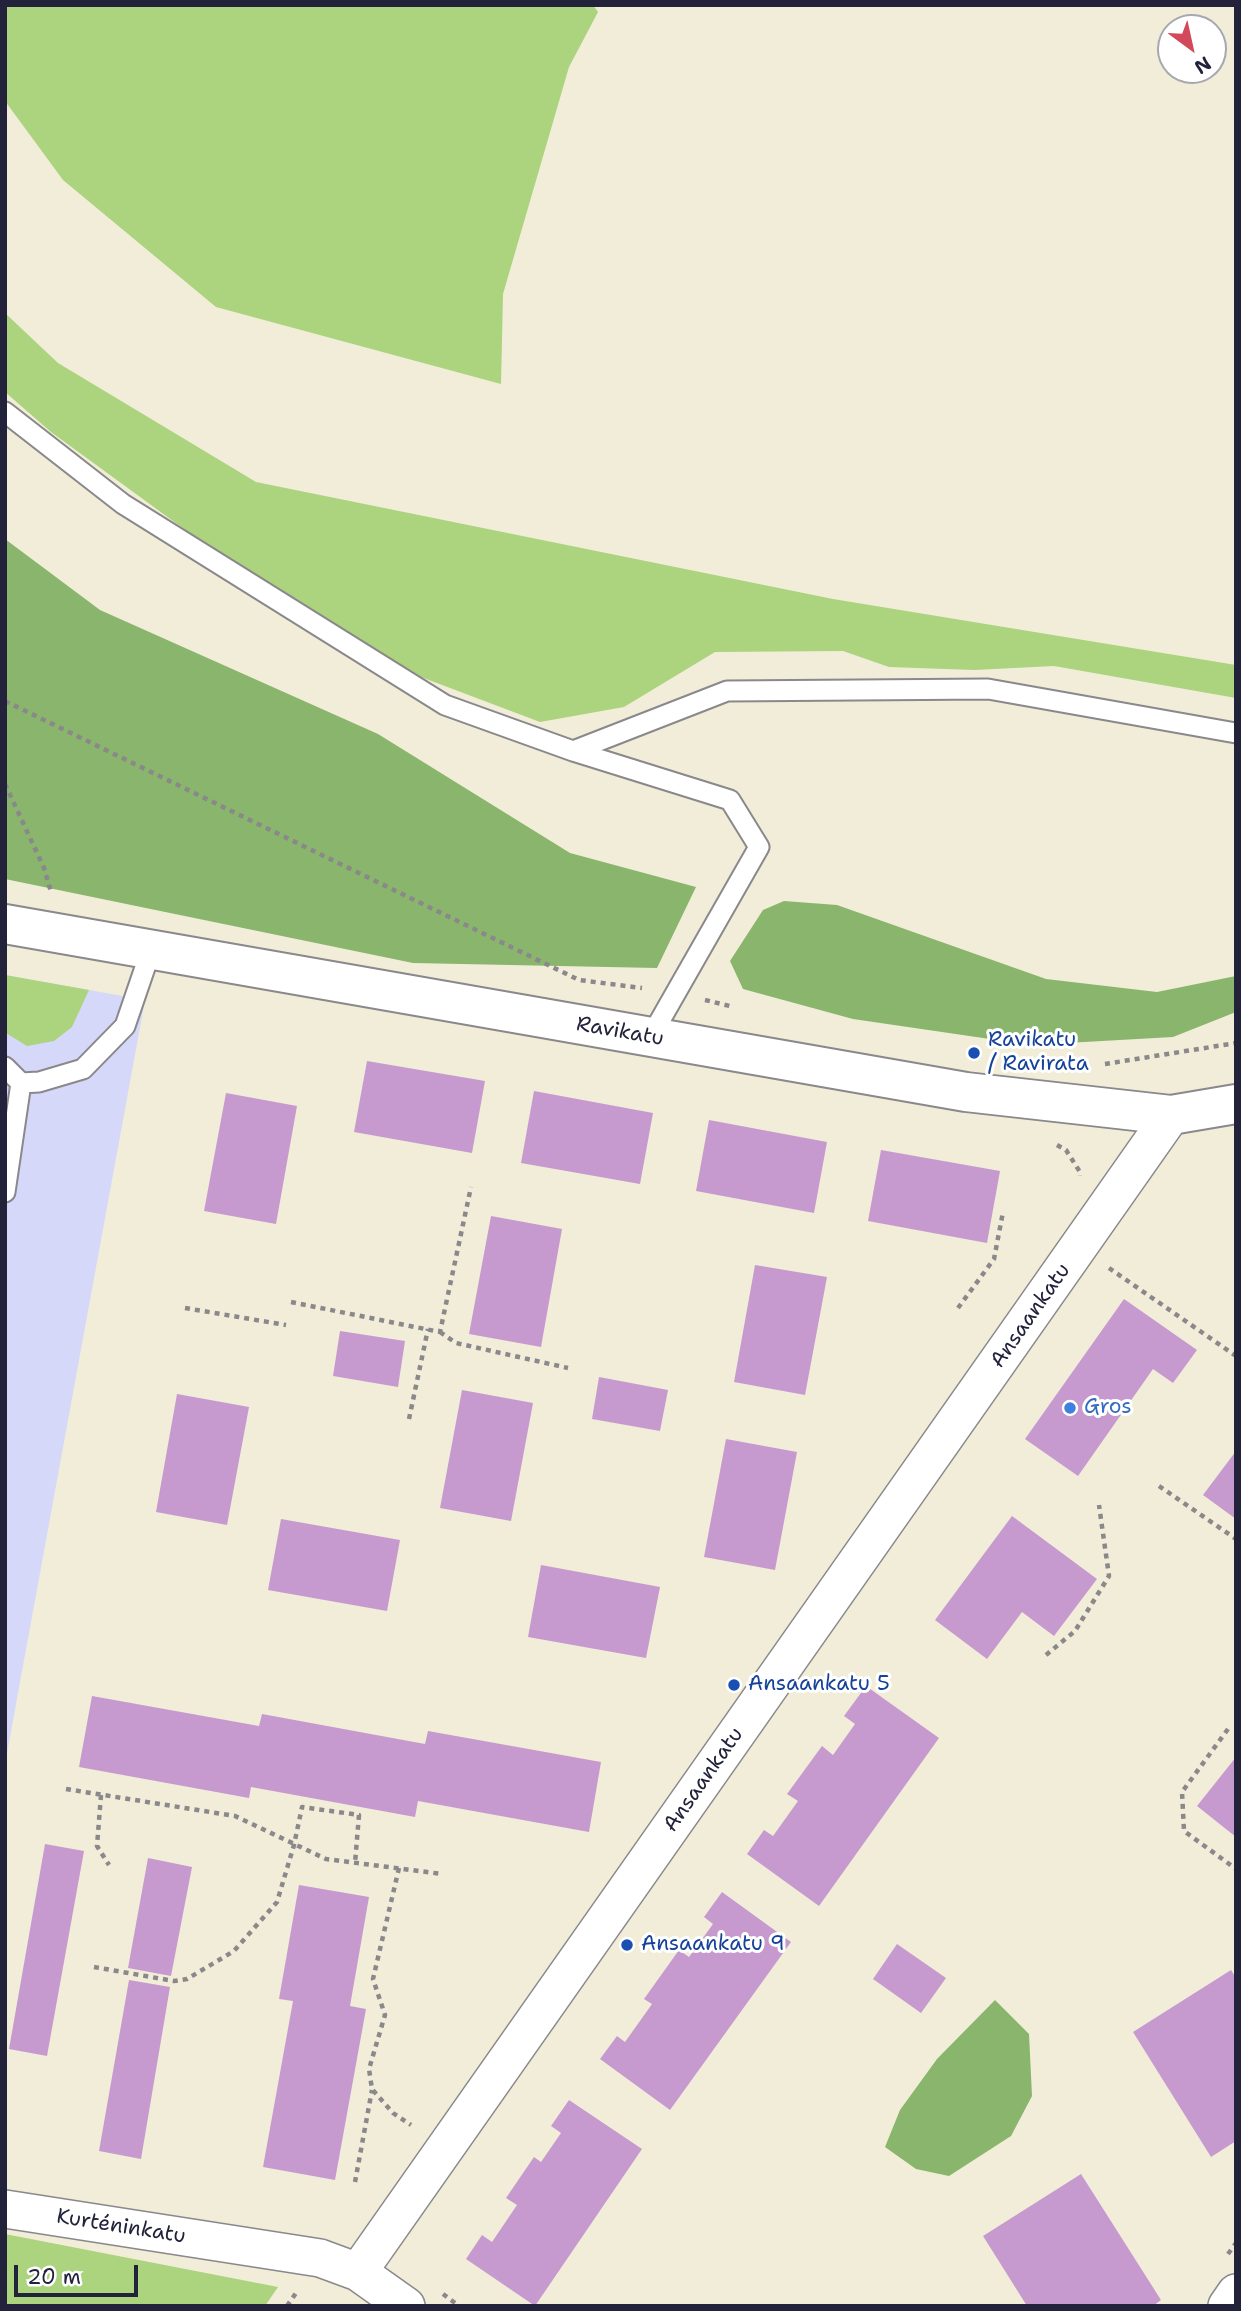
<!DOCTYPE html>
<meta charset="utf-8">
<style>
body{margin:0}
#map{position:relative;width:1241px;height:2311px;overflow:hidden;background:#f1edd9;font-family:"Shantell Sans",sans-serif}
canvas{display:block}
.frame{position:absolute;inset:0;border:7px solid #22223b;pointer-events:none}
.north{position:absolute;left:1157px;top:14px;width:70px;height:70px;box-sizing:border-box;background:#fff;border:2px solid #a7a7b1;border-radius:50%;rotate:147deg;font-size:19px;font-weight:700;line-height:28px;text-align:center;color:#22223b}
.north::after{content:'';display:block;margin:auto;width:24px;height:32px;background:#d1495b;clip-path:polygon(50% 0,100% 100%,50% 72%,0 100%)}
.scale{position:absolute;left:14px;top:2265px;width:124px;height:32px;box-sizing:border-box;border:4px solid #22223b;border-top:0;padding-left:9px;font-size:21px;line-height:24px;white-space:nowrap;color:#22223b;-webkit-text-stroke:5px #fff;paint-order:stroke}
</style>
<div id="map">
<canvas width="1241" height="2311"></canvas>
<div class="frame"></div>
<div class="north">N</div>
<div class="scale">20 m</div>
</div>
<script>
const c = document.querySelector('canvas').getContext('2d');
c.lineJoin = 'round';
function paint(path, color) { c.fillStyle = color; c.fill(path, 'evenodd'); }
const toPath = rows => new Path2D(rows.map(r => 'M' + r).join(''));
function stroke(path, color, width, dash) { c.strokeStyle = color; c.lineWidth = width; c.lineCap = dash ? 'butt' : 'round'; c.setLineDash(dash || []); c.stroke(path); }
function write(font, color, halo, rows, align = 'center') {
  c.font = font + ' "Shantell Sans",sans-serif'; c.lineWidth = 6; c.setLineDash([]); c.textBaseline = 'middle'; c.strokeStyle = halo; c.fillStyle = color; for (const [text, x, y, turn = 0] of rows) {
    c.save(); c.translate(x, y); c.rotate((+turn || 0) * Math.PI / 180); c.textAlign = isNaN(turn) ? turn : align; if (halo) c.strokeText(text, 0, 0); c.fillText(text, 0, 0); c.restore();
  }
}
paint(toPath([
 [5,975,145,1000,5,1764]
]), '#d5d8f9');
paint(toPath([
 [5,5,593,5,598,12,569,67,503,294,501,384,216,307,63,180,5,101],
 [5,313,58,363,256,482,833,599,1236,665,1236,698,1054,666,974,670,889,667,843,651,715,652,624,707,540,722,421,677,210,548,51,432,5,392],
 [5,975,89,990,72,1027,54,1041,27,1046,6,1033],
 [5,2234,278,2287,265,2306,5,2306]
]), '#acd37d');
paint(toPath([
 [5,539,100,610,378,734,570,853,696,887,657,968,413,963,5,879],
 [784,901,837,905,1046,979,1157,992,1236,976,1236,1012,1173,1037,1031,1045,853,1019,743,989,730,961,763,910],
 [995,2000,1029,2034,1032,2096,1011,2136,949,2176,916,2169,885,2147,900,2110,937,2059]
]), '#89b56c');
paint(toPath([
 [367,1061,485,1081,472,1153,354,1132],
 [534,1091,653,1113,640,1184,521,1163],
 [226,1093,297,1106,276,1224,204,1211],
 [709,1120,827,1142,814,1213,696,1191],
 [881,1150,1000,1171,987,1243,868,1221],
 [491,1216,562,1229,541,1347,469,1334],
 [755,1265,827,1277,805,1395,734,1382],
 [1124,1299,1197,1350,1173,1383,1153,1369,1078,1476,1025,1439],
 [340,1331,405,1341,398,1387,333,1376],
 [599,1377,668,1390,660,1431,592,1419],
 [462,1390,533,1403,511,1521,440,1508],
 [177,1394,249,1407,227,1525,156,1512],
 [726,1439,797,1452,775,1570,704,1557],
 [1236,1451,1236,1519,1203,1495],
 [1012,1516,1097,1579,1054,1636,1022,1612,987,1659,935,1620],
 [281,1519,400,1540,387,1611,268,1590],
 [541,1565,660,1587,646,1658,528,1637],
 [866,1686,939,1738,819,1906,747,1854,764,1830,773,1836,798,1801,787,1794,822,1746,833,1755,855,1724,844,1716],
 [92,1696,259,1726,262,1714,425,1744,428,1731,601,1762,589,1832,418,1801,415,1817,251,1787,249,1798,79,1767],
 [1236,1757,1236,1837,1197,1806],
 [45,1844,84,1851,47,2056,9,2049],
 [148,1858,192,1867,171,1976,128,1968],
 [299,1885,369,1897,350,2006,366,2009,335,2180,263,2167,293,2001,279,1999],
 [722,1892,791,1942,670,2110,600,2059,617,2036,625,2042,652,2004,644,1999,679,1950,689,1957,713,1924,704,1917],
 [897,1944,946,1978,921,2013,873,1979],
 [1231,1970,1236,1978,1236,2141,1211,2157,1133,2032],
 [129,1980,170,1987,141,2159,99,2151],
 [569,2100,642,2149,535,2306,466,2259,482,2235,492,2242,517,2205,506,2198,534,2157,541,2162,561,2133,551,2126],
 [1081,2174,1161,2300,1153,2306,1027,2306,983,2236]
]), '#c69ace');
const service = toPath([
 [5,412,123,504,445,705,573,751,727,691,988,689,1236,733],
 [573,751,730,800,759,847,650,1038],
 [5,1067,21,1083,39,1082,83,1069,125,1026,151,950],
 [5,1192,21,1083]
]);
const minor = toPath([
 [5,2209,320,2258,358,2272,406,2306],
 [358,2272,1171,1115],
 [1227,2306,1236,2293]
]);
const tertiary = toPath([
 [5,924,966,1092,1171,1115,1236,1104]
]);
stroke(service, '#8a888a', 23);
stroke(minor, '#8a888a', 40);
stroke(tertiary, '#8a888a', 42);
stroke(toPath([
 [5,701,579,980,642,988],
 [5,784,44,868,51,892],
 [705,1000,734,1007],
 [1105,1064,1236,1043],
 [1057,1145,1066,1150,1080,1172,1080,1176],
 [1109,1268,1236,1356],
 [291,1302,440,1332,471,1187],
 [185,1308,286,1325],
 [958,1308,994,1259,1003,1212],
 [440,1332,456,1343,568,1368],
 [409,1419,428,1329],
 [1159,1486,1236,1539],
 [1046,1655,1075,1631,1109,1576,1099,1505],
 [1228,1729,1182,1792,1184,1831,1236,1869],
 [66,1789,235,1816,326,1859,442,1874],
 [101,1795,97,1846,109,1865],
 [399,1868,373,1979,385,2015,369,2069,372,2089,393,2113,411,2125],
 [94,1967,174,1981,187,1979,234,1951,277,1902,294,1845,302,1807,359,1815,355,1863],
 [355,2182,372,2090],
 [1228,2254,1236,2243],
 [443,2294,459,2306],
 [287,2306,296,2293]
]), '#8a888a', 4.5, [5, 5]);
stroke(service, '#fff', 19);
stroke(minor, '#fff', 37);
stroke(tertiary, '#fff', 38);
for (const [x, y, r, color] of [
 [974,1053,7,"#1a4fb4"],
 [1070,1408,7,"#3f7fe0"],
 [734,1685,7,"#1a4fb4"],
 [627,1945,7,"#1a4fb4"]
]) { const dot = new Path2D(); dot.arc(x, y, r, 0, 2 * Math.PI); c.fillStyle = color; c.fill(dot); stroke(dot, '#fff', 2.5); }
write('21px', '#22223b', '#fff', [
 ["Ravikatu",620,1032,10],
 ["Ansaankatu",1031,1316,-55],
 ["Ansaankatu",704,1780,-55],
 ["Kurténinkatu",121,2227,9]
]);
write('21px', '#164399', '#fff', [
 ["Ravikatu",988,1041],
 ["/ Ravirata",988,1065],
 ["Ansaankatu 5",748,1685],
 ["Ansaankatu 9",641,1945]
], 'left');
write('21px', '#366cbe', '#fff', [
 ["Gros",1084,1408]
], 'left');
</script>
